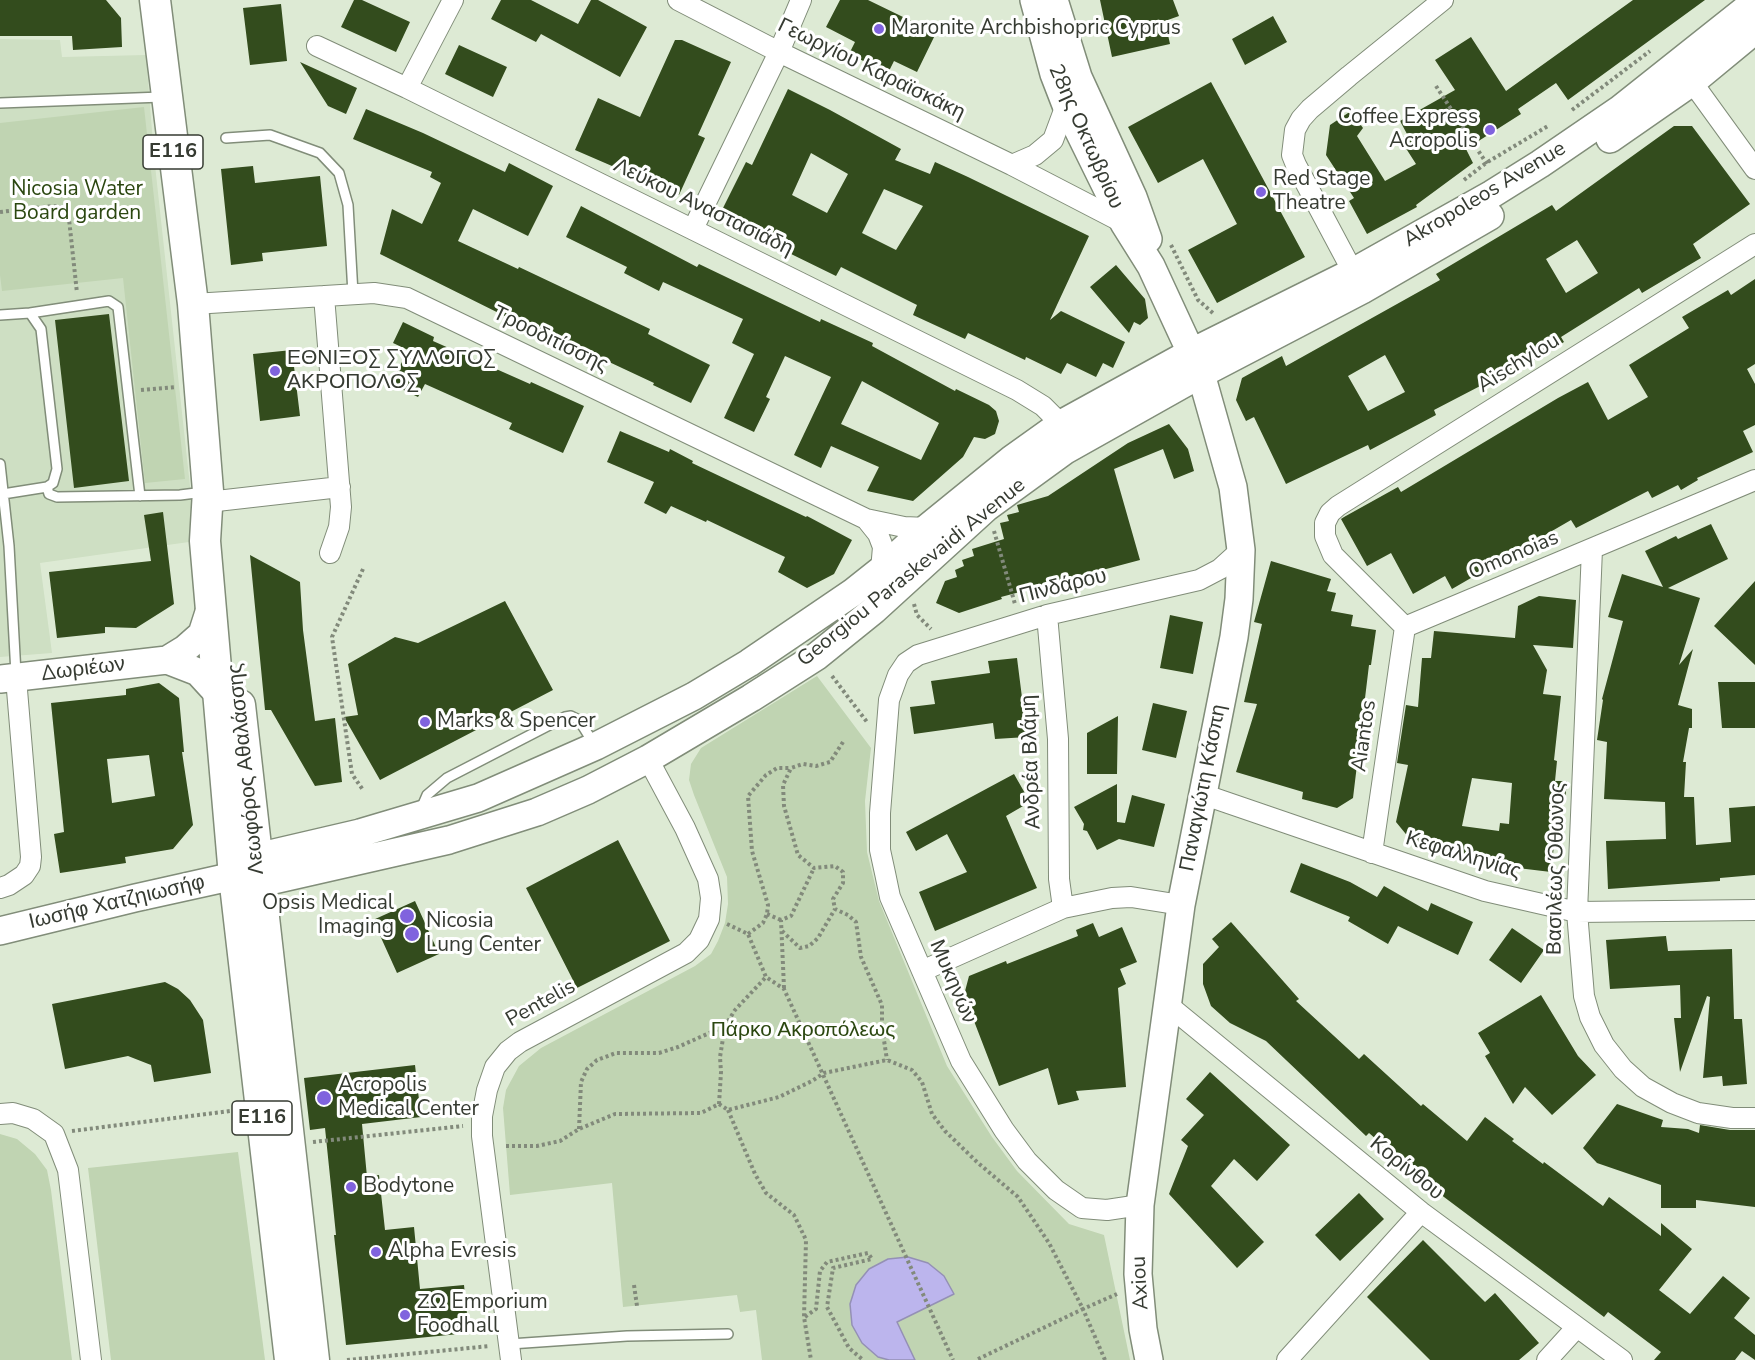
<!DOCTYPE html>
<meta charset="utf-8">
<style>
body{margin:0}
canvas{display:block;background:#ddead4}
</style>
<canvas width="1755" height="1360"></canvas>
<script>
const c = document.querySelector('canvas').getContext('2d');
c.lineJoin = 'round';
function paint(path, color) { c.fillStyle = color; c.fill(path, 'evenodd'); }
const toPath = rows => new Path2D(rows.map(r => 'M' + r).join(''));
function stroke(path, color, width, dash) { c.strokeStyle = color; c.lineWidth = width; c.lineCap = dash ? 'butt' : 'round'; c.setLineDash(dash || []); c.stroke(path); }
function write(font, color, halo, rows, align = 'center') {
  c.font = font + ' "Nunito Sans",sans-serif'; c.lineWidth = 6; c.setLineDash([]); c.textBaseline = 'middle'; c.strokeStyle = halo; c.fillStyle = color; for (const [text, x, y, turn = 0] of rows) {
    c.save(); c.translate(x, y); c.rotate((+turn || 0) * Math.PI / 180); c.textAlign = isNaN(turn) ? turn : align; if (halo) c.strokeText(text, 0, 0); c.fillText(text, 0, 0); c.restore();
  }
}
paint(toPath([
 [0,39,60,40,62,57,146,55,154,156,196,541,40,563,52,653,0,657]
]), '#cedfc3');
paint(toPath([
 [144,107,185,479,145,483,123,278,2,291,0,275,0,123],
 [817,676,871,748,865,801,867,852,879,901,947,1066,992,1137,1017,1171,1069,1224,1104,1235,1130,1360,762,1360,756,1310,740,1312,737,1295,623,1307,612,1183,510,1195,503,1108,506,1090,519,1066,541,1048,695,966,711,954,718,941,725,923,728,904,727,877,694,795,689,780,691,764,701,748],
 [0,1134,17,1139,35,1154,47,1170,51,1190,72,1360,0,1360],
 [238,1152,265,1360,111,1360,88,1168]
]), '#c0d4b2');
const water = toPath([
 [908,1257,928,1263,944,1276,954,1294,897,1322,915,1360,889,1360,878,1357,862,1343,852,1325,850,1304,856,1285,869,1269,888,1259,908,1257]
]);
paint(water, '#bcb5ed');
stroke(water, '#9490b5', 1.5);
paint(toPath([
 [0,0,106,0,121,18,122,47,73,50,72,36,0,36],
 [354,0,362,0,410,22,396,52,341,27],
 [501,0,531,0,578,24,591,0,598,0,647,27,620,77,541,34,536,42,491,19],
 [840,0,868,0,936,33,917,72,894,61,888,73,849,54,855,42,826,27],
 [1100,0,1173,0,1179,16,1165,21,1170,44,1112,57],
 [1633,0,1705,0,1568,100,1556,83,1518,109,1521,114,1466,149,1473,163,1416,205,1417,207,1367,234,1349,201,1354,198,1326,155,1330,125,1351,111,1363,128,1357,136,1385,181,1416,164,1400,139,1407,134,1400,121,1455,90,1435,60,1471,37,1506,91],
 [281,4,287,61,250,65,243,8],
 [1273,16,1287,42,1245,65,1232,39],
 [675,40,682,40,731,62,698,135,705,138,679,195,575,150,598,98,640,117],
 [459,45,507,67,493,97,445,74],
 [300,62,357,88,346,114,328,106],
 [1211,82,1305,257,1217,303,1188,250,1237,224,1203,159,1158,183,1128,127],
 [788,89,830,110,901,149,895,160,930,174,935,162,968,177,1089,236,1050,320,1061,311,1125,342,1113,368,1103,363,1096,377,1067,363,1061,374,1026,357,1025,360,968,333,965,339,913,315,917,305,841,267,836,276,789,253,792,246,722,210,746,162,752,165],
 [811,153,848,174,827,213,792,195],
 [884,189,923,206,896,250,862,233],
 [366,109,423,133,505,172,509,163,553,186,528,236,473,209,458,241,518,269,519,267,650,329,648,334,710,365,691,403,653,385,654,383,560,339,559,343,380,254,392,209,422,224,441,183,430,177,432,172,353,139],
 [1674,126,1692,126,1750,204,1693,244,1701,258,1642,293,1639,288,1561,337,1564,342,1511,374,1509,371,1434,410,1436,415,1370,450,1368,445,1286,484,1254,417,1246,421,1236,400,1242,378,1282,356,1286,366,1440,280,1436,274,1552,205,1556,211],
 [1577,240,1598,273,1566,293,1546,259],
 [1385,355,1405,392,1368,411,1348,376],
 [253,166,255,183,320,176,327,246,262,253,263,261,231,265,221,169],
 [581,206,697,267,699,264,820,322,821,319,873,343,872,346,955,391,956,389,989,405,996,411,999,421,995,434,985,439,974,437,963,457,913,501,867,491,879,467,831,446,821,468,794,455,831,377,785,356,766,397,770,399,754,432,724,418,754,354,732,343,743,319,663,282,659,291,624,273,627,267,566,237],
 [862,381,939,423,921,460,841,424],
 [1116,265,1145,299,1148,318,1140,325,1134,322,1129,333,1090,287],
 [1755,279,1755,364,1747,369,1755,384,1755,425,1743,431,1753,452,1697,478,1698,480,1681,490,1678,485,1652,498,1648,491,1576,528,1571,520,1452,589,1445,576,1413,594,1391,553,1367,566,1341,519,1344,517,1398,487,1401,492,1558,398,1588,382,1608,420,1648,397,1629,365,1689,328,1682,317,1728,290,1731,295],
 [109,314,129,481,74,488,55,320],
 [403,322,434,337,433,341,530,384,531,382,584,406,563,453,509,429,512,423,425,384,418,397,391,384,408,350,393,343],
 [292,350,300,416,260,421,253,354],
 [1169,424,1188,449,1194,471,1174,479,1163,449,1114,469,1140,560,1001,597,1002,599,959,613,936,603,945,581,957,577,955,570,964,566,962,560,974,556,972,549,1004,539,1000,523,1009,521,1007,515,1019,512,1017,505,1048,496,1128,443],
 [620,431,669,452,670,449,693,461,692,463,806,517,807,516,852,540,834,574,807,588,778,572,785,557,707,520,706,522,671,506,666,514,644,503,654,482,607,462],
 [163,512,174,604,136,628,105,627,105,633,57,638,49,572,151,561,144,515],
 [1711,524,1728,559,1668,588,1700,598,1679,665,1693,649,1678,705,1692,709,1692,728,1689,728,1683,762,1686,762,1684,797,1694,797,1696,845,1731,842,1729,808,1755,806,1755,875,1720,878,1720,881,1608,889,1606,841,1666,839,1665,802,1604,799,1607,742,1597,740,1603,700,1602,699,1623,621,1608,617,1622,574,1663,587,1645,551,1676,536,1678,539],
 [250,555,300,582,303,630,315,721,335,718,342,782,315,786,271,710,265,710],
 [1271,561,1331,579,1327,591,1336,593,1331,611,1353,615,1351,626,1376,630,1371,665,1369,665,1353,798,1337,808,1302,799,1303,792,1236,772,1257,704,1244,702,1262,624,1254,622],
 [1755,581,1755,665,1714,626],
 [1539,596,1576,600,1573,648,1533,645,1547,670,1543,694,1561,696,1554,760,1557,761,1555,781,1567,781,1565,801,1559,801,1551,872,1476,863,1477,857,1414,844,1396,822,1408,765,1397,763,1406,705,1418,707,1422,658,1431,658,1434,631,1515,638,1518,606],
 [1472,778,1512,783,1509,824,1500,823,1499,831,1462,826],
 [505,601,553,690,380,780,344,717,358,715,348,664,395,637,418,643],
 [1170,615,1203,622,1193,674,1160,668],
 [1017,658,1027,737,995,739,993,723,914,734,910,707,935,704,931,681,990,673,988,661],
 [1718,682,1755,682,1755,728,1722,728],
 [159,683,179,698,184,752,182,752,193,825,173,849,125,857,126,863,60,873,54,834,64,832,51,703,126,695,126,689],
 [149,755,155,796,112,803,107,759],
 [1153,703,1187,711,1176,758,1142,750],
 [1118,716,1117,774,1087,774,1087,733],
 [1014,774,1030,802,1006,816,1037,888,935,931,919,892,967,872,947,834,916,851,906,832],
 [1117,784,1117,822,1125,823,1132,795,1165,804,1154,847,1119,839,1097,850,1087,831,1083,830,1084,824,1074,807],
 [618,840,670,941,577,988,526,888],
 [1301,863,1350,882,1377,897,1384,886,1428,911,1431,903,1473,922,1458,955,1398,926,1388,944,1348,921,1350,917,1290,892],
 [415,901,439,954,397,973,373,920],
 [1231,922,1299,999,1296,1001,1359,1059,1364,1054,1421,1106,1423,1104,1467,1141,1485,1117,1514,1139,1512,1141,1543,1164,1544,1162,1603,1206,1609,1197,1661,1236,1661,1223,1692,1249,1659,1290,1690,1314,1723,1276,1750,1298,1734,1318,1755,1335,1755,1360,1742,1351,1735,1360,1654,1360,1661,1352,1608,1312,1604,1317,1432,1188,1369,1133,1366,1136,1266,1041,1230,1023,1211,1006,1203,984,1203,964,1219,947,1212,939],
 [1093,923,1099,937,1122,927,1137,962,1120,969,1126,984,1118,988,1126,1087,1076,1091,1079,1100,1058,1105,1048,1068,999,1086,964,995,969,976,1006,961,1007,964,1078,936,1076,930],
 [1512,928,1544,950,1521,983,1489,960],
 [1666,936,1668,951,1732,949,1734,1019,1742,1019,1747,1084,1723,1086,1722,1076,1703,1078,1710,997,1707,996,1680,1072,1674,1018,1681,1018,1680,985,1610,989,1606,940],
 [165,982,178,989,190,1000,203,1020,211,1073,154,1082,151,1065,128,1056,65,1069,52,1004],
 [1541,995,1578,1056,1596,1075,1552,1115,1525,1087,1513,1104,1485,1056,1490,1053,1478,1033],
 [415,1065,421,1117,362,1124,367,1177,379,1175,385,1230,414,1227,420,1289,464,1285,469,1333,346,1345,334,1235,336,1235,325,1128,310,1130,304,1078],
 [1210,1072,1290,1145,1257,1181,1234,1159,1211,1186,1264,1242,1237,1268,1169,1194,1188,1146,1181,1140,1204,1115,1186,1099],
 [1617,1104,1663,1120,1661,1127,1688,1129,1699,1133,1700,1125,1730,1130,1755,1130,1755,1207,1696,1200,1696,1208,1661,1208,1661,1185,1597,1163,1583,1148],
 [1359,1193,1384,1219,1340,1261,1315,1235],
 [1423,1240,1485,1302,1495,1293,1539,1343,1519,1360,1430,1360,1367,1297]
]), '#334c1d');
const lane = toPath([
 [0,103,162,97],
 [226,138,270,135,320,153,339,173,348,205,353,294],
 [30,313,109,301,118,307,140,496],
 [0,315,30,313,41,329,57,469,53,483,47,487,3,494],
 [0,464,9,546,16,674],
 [47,487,49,494,57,497,180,495,204,492],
 [421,809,427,795,447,778,565,717,571,716,579,720,594,744],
 [510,1344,627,1336,728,1334]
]);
const street = toPath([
 [678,0,779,52,1012,165,1124,223],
 [317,46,407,88,1017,390,1043,406,1061,424],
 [1692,82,1755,169],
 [407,88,453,0],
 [1012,165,1035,155,1053,140,1066,105],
 [693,229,779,52,801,0],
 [1353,272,1296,165,1292,155,1295,130,1301,119,1310,109,1349,76,1443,0],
 [324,296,341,507,339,527,330,553],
 [193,304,374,293,407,298,866,519,904,527,927,528],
 [208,502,340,487],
 [866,519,878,534,883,547,881,570],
 [1592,549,1577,912,1584,996,1590,1017,1604,1045,1623,1069,1643,1087,1672,1103,1698,1113,1732,1118,1755,1118],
 [1047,615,1058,739,1059,879,1063,908],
 [1405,627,1333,555,1325,536,1325,523,1330,513,1338,506,1755,244],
 [1405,627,1755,480],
 [1202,794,1485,891,1577,912,1755,910],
 [1372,853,1405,627],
 [0,888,9,885,24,875,30,866,31,857,16,678],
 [922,971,1063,908,1112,898,1131,897,1181,905],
 [1168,1005,1421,1212,1622,1360],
 [0,1114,13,1113,33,1119,54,1134,68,1170,91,1360],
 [1140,1205,1107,1210,1082,1208,1056,1190,1027,1161,1004,1130,961,1061,890,897,885,873,880,850,880,813,889,700,898,675,906,663,918,655,1047,615,1199,580,1220,569,1241,550],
 [511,1360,482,1136,482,1116,487,1090,495,1067,508,1051,520,1042,686,953,699,940,709,919,711,898,708,879,685,828,648,759],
 [1287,1360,1421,1212],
 [1547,1360,1577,1327]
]);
const secondary = toPath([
 [1034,0,1054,74,1066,105,1124,223,1151,266,1201,374,1233,487,1241,550,1239,599,1234,637,1181,905,1140,1205,1138,1274,1143,1329,1149,1360],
 [1054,0,1078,77,1133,197,1148,239],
 [1610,139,1692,82,1755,30],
 [167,660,185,649,202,634,211,606],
 [0,679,167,660,198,672,220,696],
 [241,878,260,883,449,840,537,812,588,790,648,759,751,698,817,656,874,610,987,507,1064,451,1201,374,1362,290,1490,216],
 [0,931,135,898,234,876,257,857,360,833,478,798,596,746,694,696,749,663,852,593,881,570,927,528,1012,459,1061,424,1192,352,1353,272,1492,194,1540,164,1619,110,1755,2]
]);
const primary = toPath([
 [155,0,193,304,208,491,205,541,234,876,290,1360],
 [240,705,314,1360]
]);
stroke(lane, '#818d79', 12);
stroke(street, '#818d79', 22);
stroke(secondary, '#818d79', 30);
stroke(primary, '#818d79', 33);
stroke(toPath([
 [1436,86,1487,164],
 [1572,110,1650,51],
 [1464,180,1486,163,1548,126],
 [0,212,52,206,60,207,66,213,69,219,77,293],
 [1171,245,1198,300,1214,314],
 [141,390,176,387],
 [994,531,1015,604],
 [363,569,332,637,352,774,363,790],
 [914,604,917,615,931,629],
 [832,676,867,722],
 [843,742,830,762,816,766,803,764,791,768,783,785,784,806,798,855,814,868,835,866,843,872,843,883,833,899,835,909,848,915,856,922,861,957,882,1005,882,1027,887,1060],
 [767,914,781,920],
 [727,924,748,934,766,977,784,989,953,1360],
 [782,931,800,948,809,946,818,938,835,909],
 [748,934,763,923,767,914,768,905,752,851,748,796,766,775,777,768,791,768],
 [784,988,781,920,791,916,814,868],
 [719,1104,721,1072,720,1057,725,1026,735,1010,766,977],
 [728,1110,755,1174,766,1193,794,1215,806,1240,804,1317,811,1360],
 [579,1129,581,1082,587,1069,597,1060,616,1053,659,1053,678,1047,725,1026],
 [72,1131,238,1110],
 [313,1142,463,1126],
 [506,1146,537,1146,560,1141,579,1129,615,1114,701,1113,719,1104,728,1110,779,1097,812,1081,824,1073,887,1060,912,1070,922,1082,932,1114,945,1131,977,1162,1018,1197,1049,1243,1083,1309,976,1360],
 [634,1285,637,1306],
 [805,1317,816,1309,820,1271,827,1262,868,1253,872,1259,833,1268,827,1307,849,1348,863,1360],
 [347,1360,490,1346],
 [1105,1360,1083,1309,1117,1294]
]), '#828a7b', 4, [3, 3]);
stroke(lane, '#fff', 9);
stroke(street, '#fff', 20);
stroke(secondary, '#fff', 27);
stroke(primary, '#fff', 30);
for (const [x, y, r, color] of [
 [879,29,6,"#8063de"],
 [1490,130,6,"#8063de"],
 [1261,192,6,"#8063de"],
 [275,371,6,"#8063de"],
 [425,722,6,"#8063de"],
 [407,916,8,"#8063de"],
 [412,934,8,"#8063de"],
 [324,1098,8,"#8063de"],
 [351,1187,6,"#8063de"],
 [376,1252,6,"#8063de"],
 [405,1315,6,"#8063de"]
]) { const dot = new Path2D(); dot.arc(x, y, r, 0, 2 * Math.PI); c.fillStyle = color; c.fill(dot); stroke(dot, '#fff', 2); }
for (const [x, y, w] of [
 [173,152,60],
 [262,1118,60]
]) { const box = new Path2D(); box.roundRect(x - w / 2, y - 17, w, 34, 4.5); c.fillStyle = '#fff'; c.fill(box); stroke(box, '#363b32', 1.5); }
write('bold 20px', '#363b32', null, [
 ["E116",173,152],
 ["E116",262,1118]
]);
write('21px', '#363b32', '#fff', [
 ["Maronite Archbishopric Cyprus",891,29],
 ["Coffee Express",1478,118,"right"],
 ["Acropolis",1478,142,"right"],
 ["Red Stage",1273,180],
 ["Theatre",1273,204],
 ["ΕΘΝΙΞΟΣ ΣΥΛΛΟΓΟΣ",287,359],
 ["ΑΚΡΟΠΟΛΟΣ",287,383],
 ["Marks & Spencer",437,722],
 ["Opsis Medical",394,904,"right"],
 ["Imaging",394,928,"right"],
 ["Nicosia",426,922],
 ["Lung Center",426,946],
 ["Acropolis",338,1086],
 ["Medical Center",338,1110],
 ["Bodytone",363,1187],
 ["Alpha Evresis",388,1252],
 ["ΖΩ Emporium",417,1303],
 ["Foodhall",417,1327]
], 'left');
write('21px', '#363b32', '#fff', [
 ["Γεωργίου Καραϊσκάκη",871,70,26],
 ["28ης Οκτωβρίου",1085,137,66],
 ["Akropoleos Avenue",1485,195,-31],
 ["Λεύκου Αναστασιάδη",703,208,26],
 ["Τροοδιτίσσης",550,340,26],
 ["Aischylou",1519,364,-32],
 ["Omonoias",1514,556,-23],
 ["Georgiou Paraskevaidi Avenue",912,573,-39],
 ["Πινδάρου",1063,587,-14],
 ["Δωριέων",83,670,-7],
 ["Aiantos",1365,736,-82],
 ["Ανδρέα Βλάμη",1032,762,-92],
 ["Λεωφόρος Αθαλάσσης",247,769,-96],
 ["Παναγιώτη Κάσπη",1204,788,-79],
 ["Κεφαλληνίας",1463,856,17],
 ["Βασιλέως Όθωνος",1557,869,-89],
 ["Ιωσήφ Χατζηιωσήφ",117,903,-13],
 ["Μυκηνών",952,982,67],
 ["Pentelis",541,1004,-29],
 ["Κορίνθου",1406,1169,39],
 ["Axiou",1141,1283,-93]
]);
write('21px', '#2b4710', '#fff', [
 ["Nicosia Water",77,190],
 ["Board garden",77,214],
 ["Πάρκο Ακροπόλεως",803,1031]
]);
</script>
